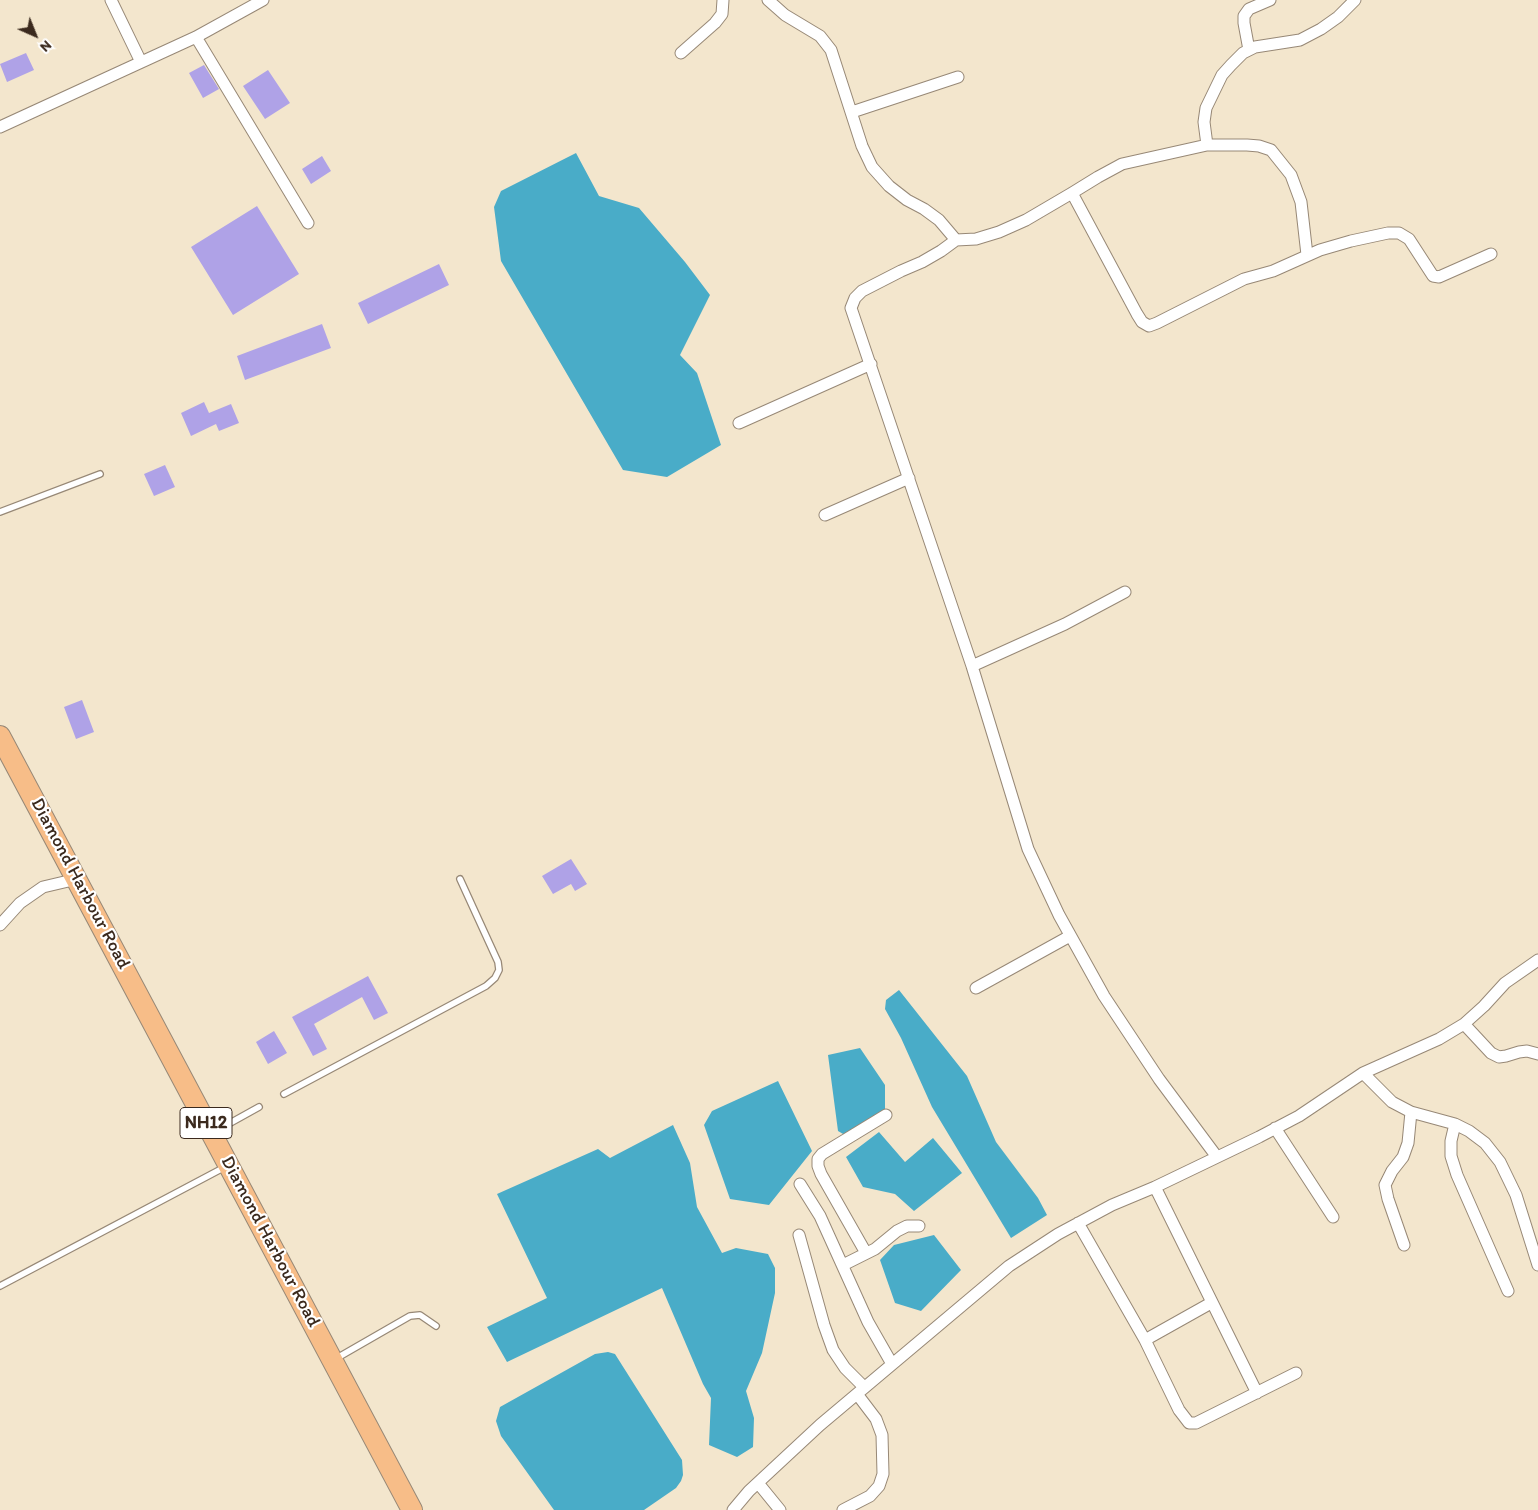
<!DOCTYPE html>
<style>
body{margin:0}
#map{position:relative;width:1538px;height:1510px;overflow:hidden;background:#f3e6cd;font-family:Itim,sans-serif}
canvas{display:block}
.north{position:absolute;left:10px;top:10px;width:50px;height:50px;-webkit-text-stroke:4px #fff;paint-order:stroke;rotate:136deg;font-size:14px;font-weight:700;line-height:20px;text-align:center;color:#3b2a1e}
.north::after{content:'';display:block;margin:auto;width:18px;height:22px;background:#3b2a1e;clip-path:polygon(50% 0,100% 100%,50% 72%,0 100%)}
</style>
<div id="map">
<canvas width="1538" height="1510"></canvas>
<div class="north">N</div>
</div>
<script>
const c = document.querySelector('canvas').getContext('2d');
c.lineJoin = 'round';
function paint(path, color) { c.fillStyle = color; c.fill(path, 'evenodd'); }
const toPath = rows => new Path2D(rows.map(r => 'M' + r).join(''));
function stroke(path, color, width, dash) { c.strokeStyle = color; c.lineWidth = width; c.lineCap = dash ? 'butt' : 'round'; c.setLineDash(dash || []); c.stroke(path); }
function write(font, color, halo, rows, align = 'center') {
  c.font = font + ' Itim,sans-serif'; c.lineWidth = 4.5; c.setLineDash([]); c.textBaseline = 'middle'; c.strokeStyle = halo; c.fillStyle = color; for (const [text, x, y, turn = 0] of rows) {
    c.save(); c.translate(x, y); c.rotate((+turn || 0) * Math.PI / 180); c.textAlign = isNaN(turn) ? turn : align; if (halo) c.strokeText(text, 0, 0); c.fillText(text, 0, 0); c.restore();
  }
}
paint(toPath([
 [576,153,599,196,639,208,685,262,710,295,680,355,697,373,721,445,667,477,623,470,501,261,494,207,501,191],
 [899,990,967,1076,996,1142,1038,1198,1047,1215,1011,1238,932,1107,901,1038,885,1009,886,1000],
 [860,1048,885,1085,885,1113,850,1138,838,1131,828,1055],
 [778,1081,812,1151,769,1205,730,1199,704,1125,712,1111],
 [673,1125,690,1163,697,1207,722,1253,736,1248,768,1254,775,1268,775,1293,762,1353,746,1391,754,1418,753,1447,737,1457,709,1445,711,1398,703,1384,662,1288,507,1362,487,1327,547,1298,497,1194,598,1149,610,1158],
 [879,1132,905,1162,933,1138,962,1173,914,1211,895,1194,863,1187,846,1157],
 [934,1235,961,1270,921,1311,895,1303,880,1260,894,1245],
 [608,1352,615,1354,682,1460,683,1475,681,1481,676,1488,644,1510,554,1510,501,1436,496,1421,500,1407,595,1354]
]), '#49acc8');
paint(toPath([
 [26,53,34,70,7,82,0,64],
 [204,65,219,89,203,98,189,73],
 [268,70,290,103,265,119,243,86],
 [322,156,331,171,311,184,302,169],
 [257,206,299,274,233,315,191,247],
 [439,264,449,285,368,324,358,303],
 [322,324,331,348,245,380,237,356],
 [204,402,209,413,231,404,239,423,219,431,216,424,191,436,181,413],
 [165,465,175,487,154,496,144,474],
 [82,700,94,732,76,739,64,707],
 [571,859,587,884,575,891,571,884,553,894,542,876],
 [368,976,388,1013,374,1020,362,997,314,1024,327,1049,313,1056,292,1017],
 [274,1031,287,1053,268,1064,256,1042]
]), '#afa2e7');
const service = toPath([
 [0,512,100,474],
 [284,1094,486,986,495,978,499,970,498,962,460,879],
 [214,1132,259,1107],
 [0,1286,225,1167],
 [337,1358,410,1316,420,1315,436,1326]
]);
const minor = toPath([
 [111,0,141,62],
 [768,0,785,15,820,36,831,50,862,146,872,167,889,186,907,200,924,209,939,220,956,240,976,239,999,232,1026,220,1072,193,1098,177,1122,164,1207,145,1247,145,1259,146,1271,150,1291,175,1301,202,1307,255],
 [196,37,308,223],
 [1249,50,1244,23,1244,16,1249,9,1270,0],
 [681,53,715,23,722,14,723,0],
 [852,112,958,77],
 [0,127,196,37,263,0],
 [1207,145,1204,122,1206,108,1222,75,1231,65,1243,53,1255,47,1300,40,1321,29,1338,17,1355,0],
 [1072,193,1137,314,1142,322,1149,326,1157,323,1244,279,1273,271,1320,250,1351,241,1388,233,1399,233,1409,239,1433,276,1439,277,1491,254],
 [956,240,941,251,922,262,901,271,862,291,855,298,851,308,972,666,1028,849,1059,915,1104,996,1159,1079,1217,1157],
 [739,423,871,364],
 [825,515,909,478],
 [972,666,1065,624,1125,592],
 [0,925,20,903,43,887,77,879],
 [976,988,1070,936],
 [1464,1024,1491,1053,1499,1057,1506,1056,1519,1052,1527,1051,1538,1054],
 [1363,1073,1392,1102,1411,1112,1455,1124,1469,1131,1485,1143,1500,1162,1516,1195,1538,1265],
 [1455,1124,1451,1141,1451,1156,1457,1175,1508,1291],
 [1275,1128,1333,1217],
 [800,1184,820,1216,868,1322,892,1364],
 [1155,1187,1257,1393],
 [1078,1223,1145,1340,1179,1410,1189,1423,1196,1423,1296,1373],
 [799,1235,824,1325,833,1350,845,1368,864,1387],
 [1404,1245,1388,1199,1385,1185,1392,1171,1403,1157,1408,1143,1411,1112],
 [866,1253,821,1174,818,1166,818,1159,822,1154,886,1115],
 [843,1265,875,1249,897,1231,907,1226,919,1226],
 [1145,1340,1211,1303],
 [758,1483,780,1510],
 [733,1510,749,1491,820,1425,1009,1266,1058,1234,1112,1205,1155,1187,1259,1137,1299,1116,1363,1073,1439,1039,1464,1024,1484,1006,1505,983,1538,960],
 [843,1510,870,1496,879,1486,883,1474,882,1435,876,1419,857,1394]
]);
const trunk = toPath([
 [0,736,412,1510]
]);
stroke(service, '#978876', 8);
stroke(minor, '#978876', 13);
stroke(trunk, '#978876', 22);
stroke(service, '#fff', 5.5);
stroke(minor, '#fff', 11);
stroke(trunk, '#f7bd88', 20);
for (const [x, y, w] of [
 [206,1123,52]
]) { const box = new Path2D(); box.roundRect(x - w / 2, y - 15.5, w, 31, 4); c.fillStyle = '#fff'; c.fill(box); stroke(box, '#3b2a1e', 1); }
write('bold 18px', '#3b2a1e', null, [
 ["NH12",206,1123]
]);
write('19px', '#3b2a1e', '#fff', [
 ["Diamond Harbour Road",80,884,62],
 ["Diamond Harbour Road",270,1242,62]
]);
</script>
